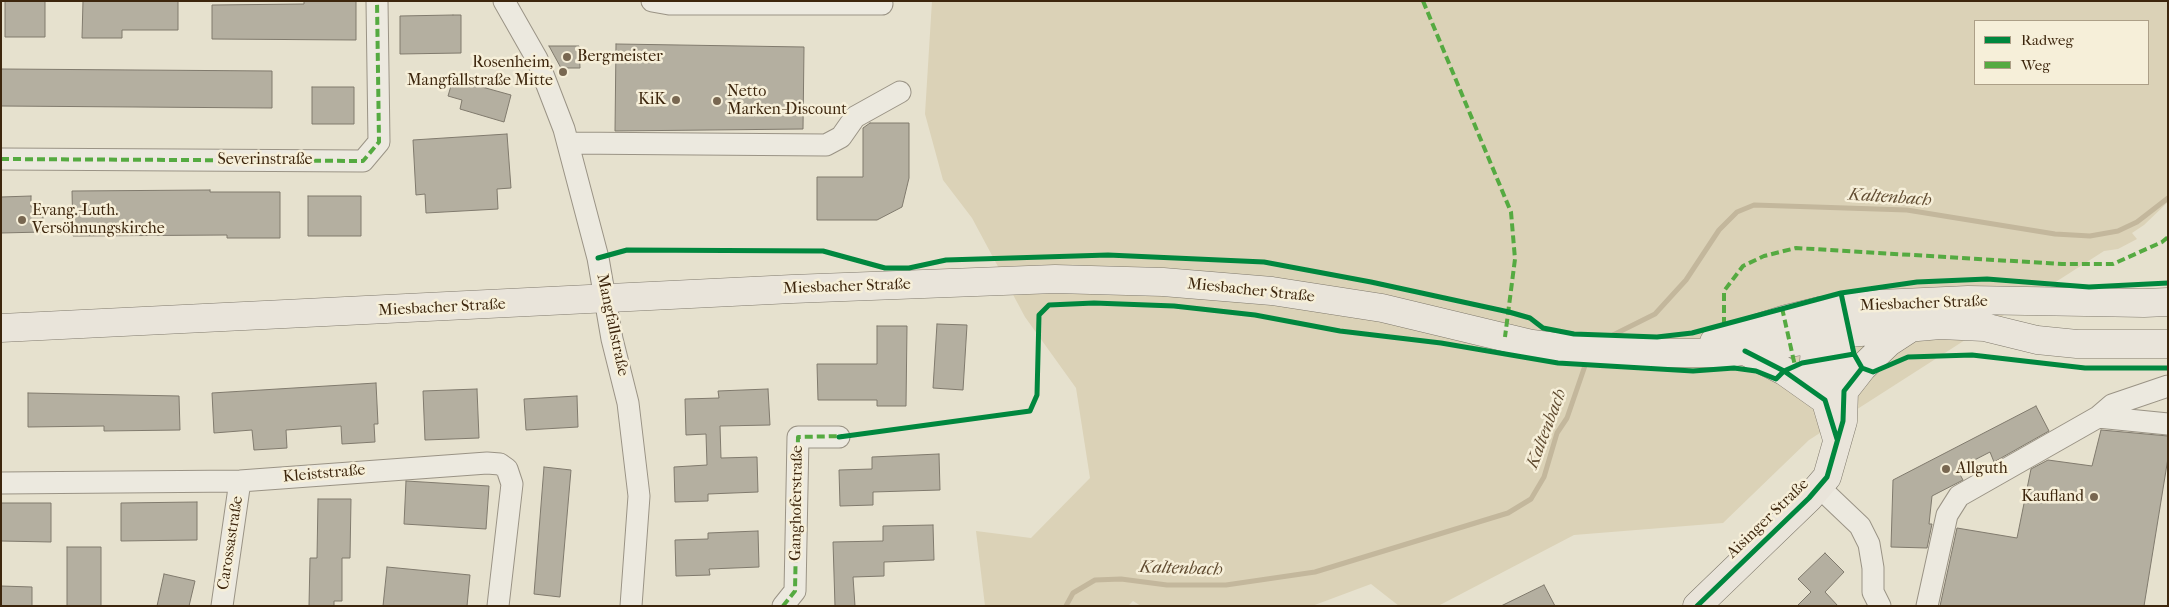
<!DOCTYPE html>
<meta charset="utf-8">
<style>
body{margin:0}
#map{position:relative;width:2169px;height:607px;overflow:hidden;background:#e6e1ce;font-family:"IM FELL French Canon",serif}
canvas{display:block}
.frame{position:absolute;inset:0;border:2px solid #3d260d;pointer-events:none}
.legend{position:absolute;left:1974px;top:20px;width:175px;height:65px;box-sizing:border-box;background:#f6efd9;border:1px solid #ac9f87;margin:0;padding:6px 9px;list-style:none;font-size:15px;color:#3d260d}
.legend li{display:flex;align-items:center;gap:10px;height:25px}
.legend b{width:25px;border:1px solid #ac9f87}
</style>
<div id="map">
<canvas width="2169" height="607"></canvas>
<div class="frame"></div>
<ul class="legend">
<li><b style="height:6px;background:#00873e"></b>Radweg</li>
<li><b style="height:6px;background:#55aa41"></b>Weg</li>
</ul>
</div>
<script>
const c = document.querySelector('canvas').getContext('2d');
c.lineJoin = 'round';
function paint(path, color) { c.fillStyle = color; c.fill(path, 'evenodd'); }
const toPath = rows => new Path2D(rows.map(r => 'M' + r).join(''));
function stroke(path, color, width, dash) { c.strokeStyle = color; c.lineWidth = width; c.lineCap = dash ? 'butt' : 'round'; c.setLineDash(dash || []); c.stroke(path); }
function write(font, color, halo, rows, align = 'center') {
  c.font = font + ' "IM FELL French Canon",serif'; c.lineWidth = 5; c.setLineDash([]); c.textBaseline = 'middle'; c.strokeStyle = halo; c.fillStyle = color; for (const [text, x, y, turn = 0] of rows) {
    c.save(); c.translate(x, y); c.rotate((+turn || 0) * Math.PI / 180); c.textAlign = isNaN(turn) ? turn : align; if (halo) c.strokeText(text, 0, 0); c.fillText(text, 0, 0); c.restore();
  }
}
paint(toPath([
 [932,1,2168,1,2168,202,2144,225,2132,233,2137,239,2118,249,2104,251,1809,440,1723,523,1574,535,1438,606,1399,606,1371,584,1312,606,1141,606,1133,601,1128,606,985,606,976,531,1031,538,1090,478,1076,388,1025,317,972,218,943,180,925,114],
 [1975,21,2148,21,2148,84,1975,84]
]), '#dbd2b7');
stroke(toPath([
 [1603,340,1655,314,1686,280,1719,230,1737,212,1754,205,1907,210,2055,234,2090,236,2118,231,2137,222,2168,198],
 [1066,606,1073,593,1095,580,1121,579,1167,585,1226,585,1315,572,1508,513,1531,499,1544,477,1557,433,1567,418,1588,357]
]), '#c3b79c', 5);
const building = toPath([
 [5,1,45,1,45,37,5,37,5,1],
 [83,1,178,1,178,30,122,30,122,38,82,38,83,1],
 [304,1,356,1,356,40,212,39,212,5,304,4,304,1],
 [453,15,461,15,461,53,400,54,400,16,453,15],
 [616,44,804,47,803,129,615,131,616,44],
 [549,46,579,46,580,68,561,68,549,46],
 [1,69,272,71,272,108,1,106,1,69],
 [453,79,511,95,504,122,460,109,462,100,448,96,453,79],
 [312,87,354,87,354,124,312,124,312,87],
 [870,123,909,123,909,178,902,207,877,220,817,220,817,177,863,177,863,128,870,123],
 [507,134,511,188,497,189,498,209,426,213,425,194,416,195,413,140,507,134],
 [210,190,210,192,280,192,280,238,227,238,227,235,73,236,72,191,210,190],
 [31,196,31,207,43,207,43,232,1,233,1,197,31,196],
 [308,196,361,196,361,236,308,236,308,196],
 [937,324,967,325,963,390,933,388,937,324],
 [877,326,907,326,906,406,877,406,877,400,818,400,817,364,877,364,877,326],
 [376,383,378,424,374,424,375,442,342,444,341,426,286,430,287,448,254,450,252,430,214,433,212,393,376,383],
 [477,389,479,438,425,440,423,391,477,389],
 [768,389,770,425,720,426,721,458,757,457,758,492,708,494,708,501,675,502,674,467,707,465,706,434,686,435,685,399,719,398,718,391,768,389],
 [28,393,179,396,180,430,104,431,104,426,28,427,28,393],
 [577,396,578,427,526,430,524,399,577,396],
 [2036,406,2049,431,1994,462,1990,452,1957,469,1963,480,1932,496,1929,524,1932,524,1927,548,1891,547,1893,480,2036,406],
 [2101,430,2168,436,2168,458,2144,606,1940,606,1957,528,2017,538,2031,469,2048,460,2092,466,2101,430],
 [939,454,940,490,873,492,873,505,840,506,839,470,872,469,872,457,939,454],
 [544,467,571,470,560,597,534,594,544,467],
 [406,481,489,486,486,529,404,524,406,481],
 [318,499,351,499,350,558,342,558,342,601,334,601,334,606,309,606,310,558,317,558,318,499],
 [197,502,197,540,121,541,121,503,197,502],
 [1,503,51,503,51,542,1,541,1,503],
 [933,525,934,560,884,562,884,576,853,577,855,606,835,606,833,542,883,541,883,526,933,525],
 [758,531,759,567,709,569,710,575,676,576,675,540,708,539,708,533,758,531],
 [67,547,101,547,101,606,67,606,67,547],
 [1825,553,1844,572,1825,592,1838,606,1797,606,1811,592,1798,579,1825,553],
 [387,567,470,575,467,606,383,606,387,567],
 [164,574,195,581,189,606,157,606,164,574],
 [1544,585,1555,606,1501,606,1544,585],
 [1,586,32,587,32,606,1,606,1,586]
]);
paint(building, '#b4afa0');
stroke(building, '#807a6d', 1);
const minor = toPath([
 [504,1,537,59,564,129,598,258,612,339,628,403,639,496,631,606],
 [652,1,669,4,882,4],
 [568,143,826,145,841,137,855,117,900,92],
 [1,159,363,161,379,142,377,1],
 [2098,417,2168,424],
 [1,483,240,481,487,463,500,464,507,469,512,484,498,606],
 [1819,487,1860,526,1869,544,1873,568,1873,592,1880,606],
 [222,606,240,481],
 [783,606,795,591,798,437,839,437],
 [1927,606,1947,515,1959,496,2098,417,2112,405,2168,386]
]);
const major = toPath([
 [1817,323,1814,361,1836,436],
 [1,328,792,289,1055,279,1163,282,1272,291,1382,308,1532,344,1565,348,1652,353,1730,353,1849,333,1940,325,1984,327,2037,340,2077,344,2168,344],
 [1714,342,1786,319,1819,311,1880,304,1968,300,2144,303,2168,302],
 [1745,351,1784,371,1825,400],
 [1844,391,1862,368,1889,342,1912,327],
 [1697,606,1809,498,1827,477,1843,421,1844,391,1839,357,1823,319]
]);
stroke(minor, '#9a9385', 23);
stroke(major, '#807a6d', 29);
stroke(minor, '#ece9df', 21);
stroke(major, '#e9e4da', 28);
stroke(toPath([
 [1423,1,1511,212,1515,259,1505,337],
 [1,159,363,161,379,142,377,1],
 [1782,308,1795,366],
 [1724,325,1724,291,1743,266,1764,256,1796,248,2062,264,2113,264,2162,242,2168,237],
 [783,606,795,591,798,437,843,436]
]), '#55aa41', 4, [8, 4]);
stroke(toPath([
 [598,258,627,250,823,251,885,268,909,268,946,260,1108,255,1264,262,1371,282,1509,312,1530,318,1543,328,1574,334,1657,337,1692,333,1841,293,1917,282,1987,279,2089,287,2168,283],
 [1841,293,1854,354,1862,368,1873,372,1908,357,1972,355,2085,368,2168,368],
 [1745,351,1784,371,1825,400,1837,439],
 [839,437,1030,411,1037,395,1039,315,1049,305,1094,303,1174,306,1255,315,1340,331,1441,343,1558,363,1693,371,1734,368,1756,371,1776,379,1784,371,1802,363,1854,354],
 [1697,606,1809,498,1827,477,1843,421,1844,391,1862,368]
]), '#00873e', 5);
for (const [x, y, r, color] of [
 [567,57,5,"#786751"],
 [563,72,5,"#786751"],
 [676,100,5,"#786751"],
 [717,101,5,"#786751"],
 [22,220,5,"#786751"],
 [1946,469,5,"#786751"],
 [2094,497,5,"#786751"]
]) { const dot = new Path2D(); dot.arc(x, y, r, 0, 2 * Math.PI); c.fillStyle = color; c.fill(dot); stroke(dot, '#f6efd9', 2); }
write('16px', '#3d260d', '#f6efd9', [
 ["Bergmeister",577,57],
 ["Rosenheim,",553,63,"right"],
 ["Mangfallstraße Mitte",553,81,"right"],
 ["Netto",727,92],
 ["Marken-Discount",727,110],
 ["KiK",666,100,"right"],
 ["Evang.-Luth.",32,211],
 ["Versöhnungskirche",32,229],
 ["Allguth",1956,469],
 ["Kaufland",2084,497,"right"]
], 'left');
write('16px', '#3d260d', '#f6efd9', [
 ["Severinstraße",265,160],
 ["Miesbacher Straße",847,287,-2],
 ["Miesbacher Straße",1251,291,6],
 ["Miesbacher Straße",1924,304,-2],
 ["Miesbacher Straße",442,308,-3],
 ["Mangfallstraße",612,325,78],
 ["Kleiststraße",324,474,-5],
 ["Ganghoferstraße",797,503,-89],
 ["Aisinger Straße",1768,519,-44],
 ["Carossastraße",231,543,-81]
]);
write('italic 18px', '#614c31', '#f6efd9', [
 ["Kaltenbach",1890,198,4],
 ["Kaltenbach",1547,429,-69],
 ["Kaltenbach",1181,569,2]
]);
</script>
